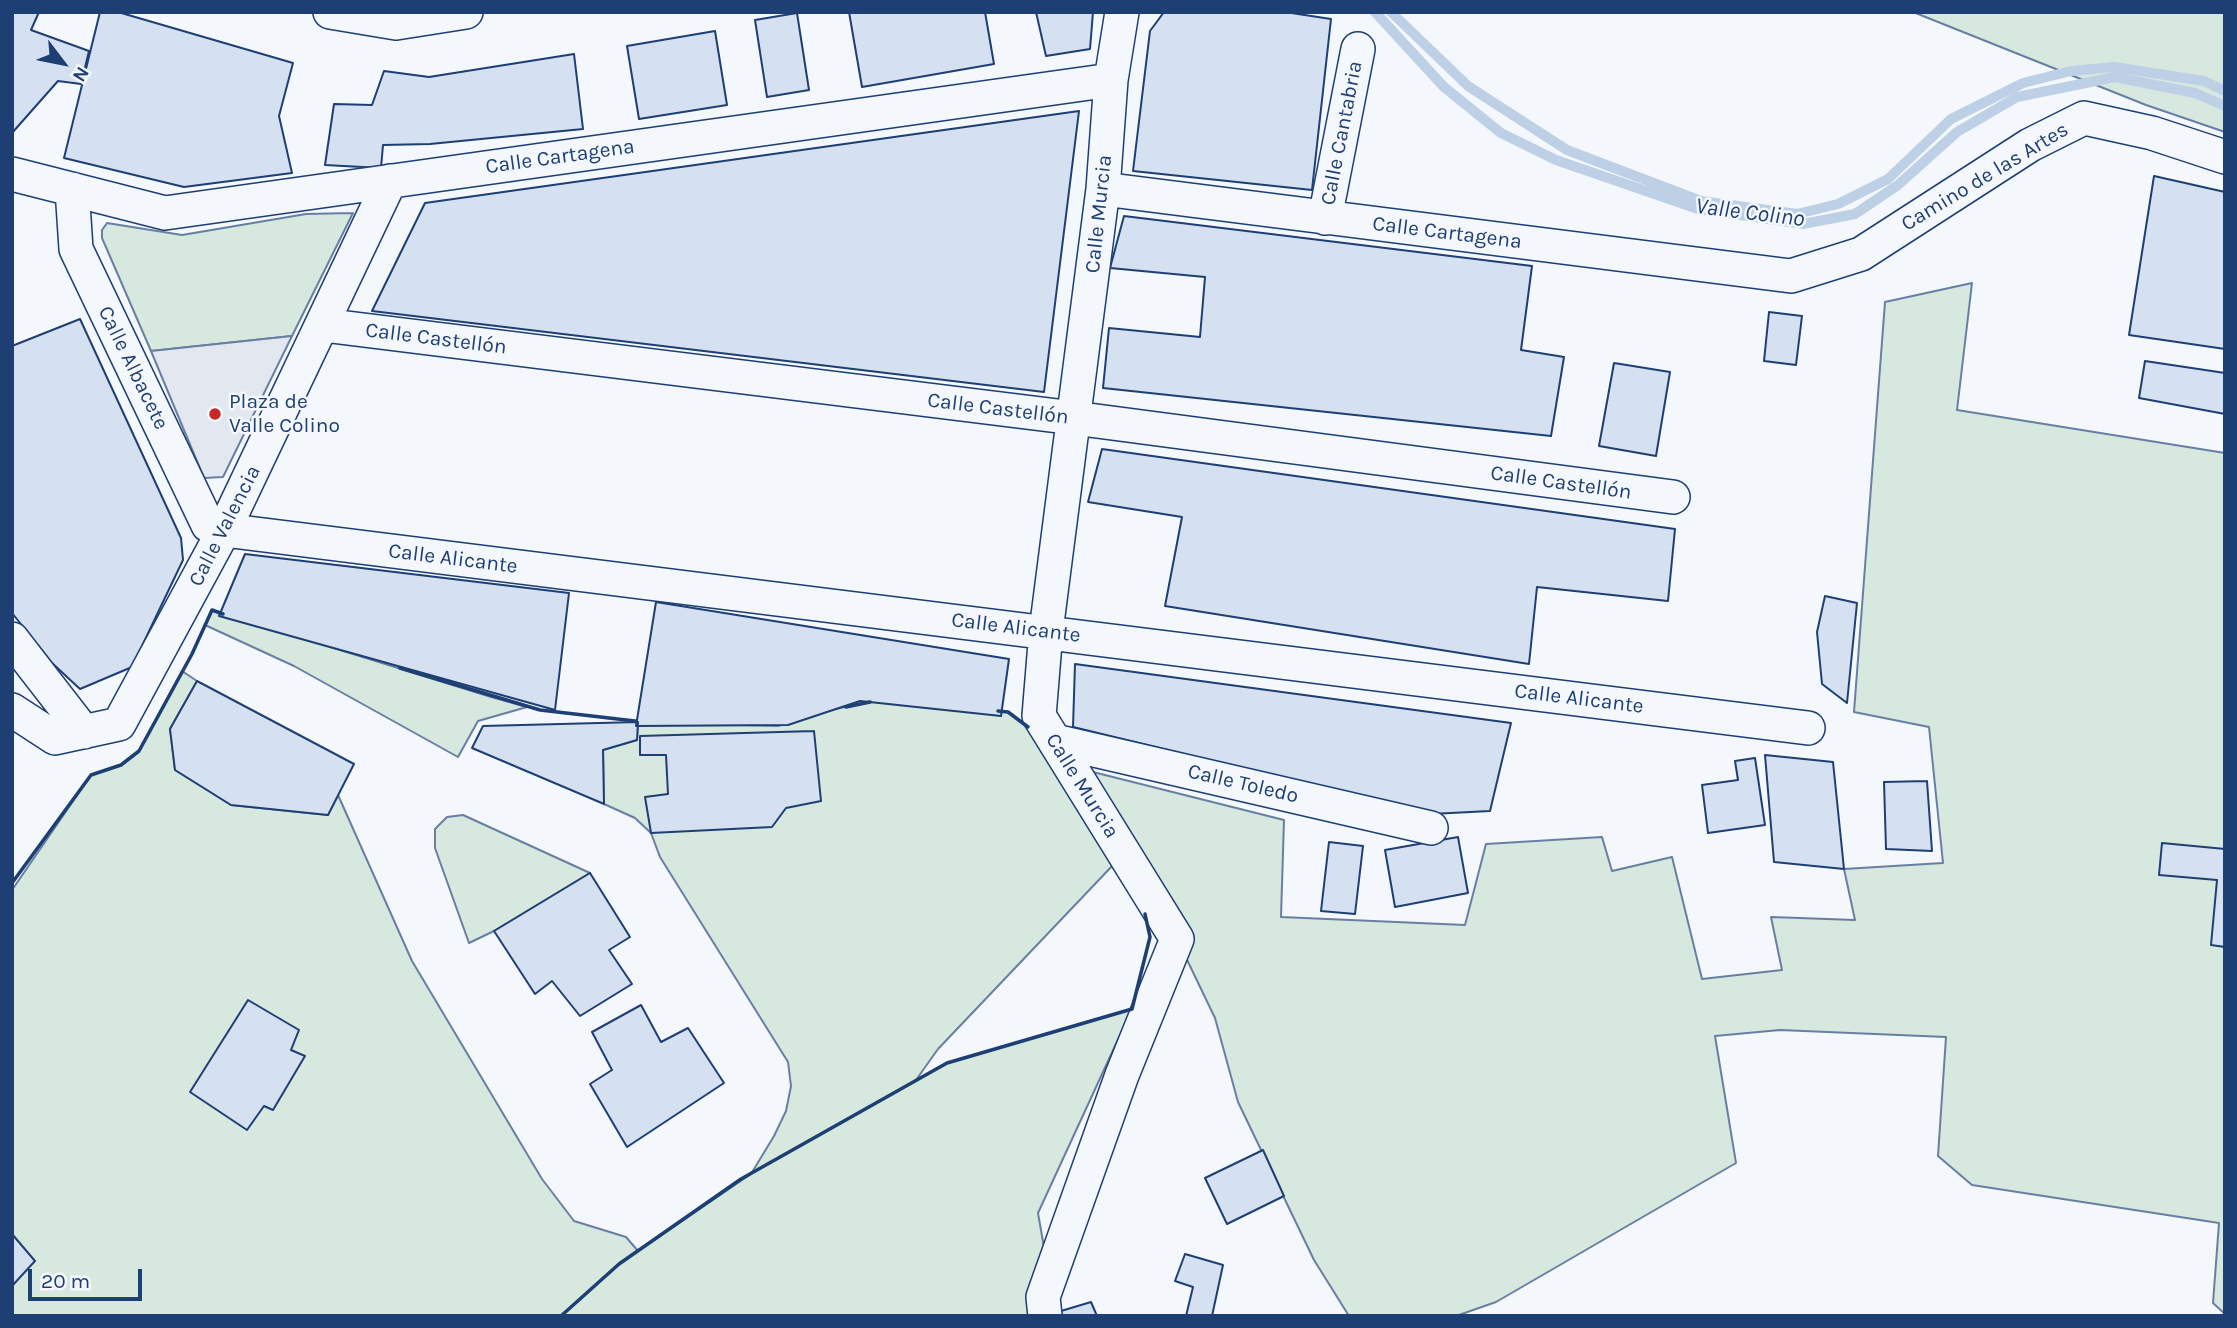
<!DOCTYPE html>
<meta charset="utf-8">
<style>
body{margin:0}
#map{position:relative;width:2237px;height:1328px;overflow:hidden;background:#f4f7fb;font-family:Karla,sans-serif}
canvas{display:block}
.frame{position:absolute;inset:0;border:14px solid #1d3f73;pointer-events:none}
.north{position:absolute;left:28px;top:28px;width:70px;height:70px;-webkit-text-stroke:5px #f4f7fb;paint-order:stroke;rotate:122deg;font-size:19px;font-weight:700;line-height:28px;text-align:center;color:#1d3f73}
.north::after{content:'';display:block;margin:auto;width:24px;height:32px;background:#1d3f73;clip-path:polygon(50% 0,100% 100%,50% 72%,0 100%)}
.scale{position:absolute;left:28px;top:1269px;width:114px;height:32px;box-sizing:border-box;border:4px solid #1d3f73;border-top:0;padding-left:9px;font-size:21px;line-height:24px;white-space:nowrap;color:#1d3f73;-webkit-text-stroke:5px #f4f7fb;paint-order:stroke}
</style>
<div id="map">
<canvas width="2237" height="1328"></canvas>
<div class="frame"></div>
<div class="north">N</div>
<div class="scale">20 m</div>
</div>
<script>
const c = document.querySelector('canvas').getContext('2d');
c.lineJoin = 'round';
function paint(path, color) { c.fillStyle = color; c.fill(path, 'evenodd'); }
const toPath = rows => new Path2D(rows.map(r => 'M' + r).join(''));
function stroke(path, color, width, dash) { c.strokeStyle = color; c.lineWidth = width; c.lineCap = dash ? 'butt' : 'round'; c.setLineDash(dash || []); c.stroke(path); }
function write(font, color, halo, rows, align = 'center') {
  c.font = font + ' Karla,sans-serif'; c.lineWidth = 5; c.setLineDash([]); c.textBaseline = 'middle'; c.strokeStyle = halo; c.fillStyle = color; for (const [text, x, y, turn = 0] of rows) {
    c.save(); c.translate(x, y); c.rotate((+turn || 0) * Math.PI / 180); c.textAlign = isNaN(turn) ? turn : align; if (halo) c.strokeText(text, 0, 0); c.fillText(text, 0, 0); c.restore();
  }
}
const green = toPath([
 [1913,12,2225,12,2225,132,2146,105,1913,12],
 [353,213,292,336,151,351,102,238,102,230,107,223,182,235,306,214,353,213],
 [1972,283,1957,410,2225,453,2225,1314,2213,1303,2219,1223,1972,1185,1938,1156,1946,1037,1780,1030,1715,1036,1736,1163,1496,1302,1456,1316,1349,1316,1314,1260,1238,1102,1215,1018,1177,939,1085,770,1284,820,1281,917,1465,925,1486,844,1602,837,1612,871,1672,857,1702,979,1782,970,1771,917,1855,920,1844,869,1943,863,1929,727,1854,712,1885,302,1972,283],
 [212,610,491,697,527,707,478,721,458,757,294,666,205,625,212,610],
 [182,671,197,681,170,729,175,770,231,805,328,815,338,795,412,961,542,1179,574,1221,626,1237,638,1251,751,1174,774,1136,786,1111,791,1086,788,1062,660,857,651,833,635,818,604,804,603,750,637,740,638,722,778,726,821,712,879,700,1008,712,1030,728,1114,864,938,1049,916,1080,947,1063,1132,1009,1038,1213,1056,1316,12,1316,12,890,91,775,121,765,139,751,182,671],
 [463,815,590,873,494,931,469,943,435,848,435,829,447,817,463,815]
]);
paint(green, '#d7e8df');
stroke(green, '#687fa3', 2);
const parking = toPath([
 [292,336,223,477,204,478,151,351,292,336]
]);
paint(parking, '#e3e8f0');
stroke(parking, '#687fa3', 2);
stroke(toPath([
 [1375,12,1444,87,1501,133,1556,160,1698,209,1803,224,1855,214,1898,185,1957,132,2017,97,2115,77,2195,93,2225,106],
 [1391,12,1468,86,1567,150,1701,201,1797,214,1838,204,1888,179,1951,119,2023,83,2071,71,2114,67,2204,81,2225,91]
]), '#bed0e5', 10);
const building = toPath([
 [12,12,39,12,31,30,89,51,81,84,58,81,12,133,12,12],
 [100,12,118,12,293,63,279,116,292,173,184,187,64,158,100,12],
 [849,12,985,12,994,64,862,87,849,12],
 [1036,12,1093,12,1090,49,1046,56,1036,12],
 [1164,12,1285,12,1331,19,1312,190,1133,171,1150,31,1164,12],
 [797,13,809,90,767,97,755,20,797,13],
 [715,31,727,105,639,119,627,46,715,31],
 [574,54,583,129,430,144,383,145,381,168,325,165,334,104,372,105,384,71,429,77,574,54],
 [1079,111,1044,392,372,311,425,203,1079,111],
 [2154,176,2225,192,2225,349,2129,335,2154,176],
 [1124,216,1532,266,1521,350,1564,357,1551,436,1103,388,1109,328,1200,337,1205,277,1110,268,1124,216],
 [1769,312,1802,316,1796,365,1764,361,1769,312],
 [80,319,181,538,183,560,132,667,80,689,52,663,12,613,12,346,80,319],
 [2145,361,2225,373,2225,414,2139,398,2145,361],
 [1614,363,1670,372,1656,456,1599,446,1614,363],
 [1102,449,1675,529,1668,601,1537,587,1529,664,1165,606,1182,517,1088,502,1102,449],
 [245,554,569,593,555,710,219,616,245,554],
 [1825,596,1857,603,1847,703,1822,684,1817,632,1825,596],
 [656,602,1009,659,1001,716,860,701,788,725,636,726,656,602],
 [1075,664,1511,723,1490,811,1431,814,1073,727,1075,664],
 [197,681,354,764,328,815,231,805,175,770,170,729,197,681],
 [638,722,637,740,603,750,604,804,472,748,483,726,638,722],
 [814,731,821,801,786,808,772,827,651,833,645,797,668,794,666,755,640,755,640,736,814,731],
 [1765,755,1833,762,1844,869,1774,862,1765,755],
 [1755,758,1765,825,1708,833,1702,785,1738,780,1735,761,1755,758],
 [1927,781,1932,851,1886,849,1884,782,1927,781],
 [1458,837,1468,893,1395,907,1385,850,1458,837],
 [1329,842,1363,846,1355,914,1321,911,1329,842],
 [2162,843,2225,849,2225,947,2211,945,2217,880,2159,875,2162,843],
 [590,873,630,937,609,950,632,984,580,1016,552,981,535,994,494,931,590,873],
 [248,1000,299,1030,291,1050,305,1056,273,1110,264,1106,247,1130,190,1092,248,1000],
 [641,1005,661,1042,688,1028,724,1083,627,1147,590,1084,612,1070,592,1032,641,1005],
 [1263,1150,1284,1196,1227,1224,1205,1178,1263,1150],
 [12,1234,35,1261,12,1286,12,1234],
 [1185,1254,1223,1265,1212,1316,1186,1316,1193,1287,1175,1281,1185,1254],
 [1091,1302,1097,1316,1062,1316,1061,1311,1091,1302]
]);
paint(building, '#d5e0f0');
stroke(building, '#1d3f73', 2);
const minor = toPath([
 [330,12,396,23,466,12],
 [12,174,165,213,1111,80],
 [72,189,76,249,208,525,224,530,1808,728],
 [1103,189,1791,276,1861,254,2030,145,2084,118,2152,133,2225,157],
 [1325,218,1358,49],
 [323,325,1074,418,1673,497],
 [12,639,84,732],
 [12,710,55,738,119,724,224,530,390,181],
 [1055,741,1431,828],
 [1045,1316,1043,1297,1122,1075,1177,939,1039,716,1046,631,1103,189,1111,80,1122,12]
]);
stroke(minor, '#1d3f73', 36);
stroke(minor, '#f4f7fb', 33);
stroke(toPath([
 [400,668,540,710,635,721],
 [846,707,870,702],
 [998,711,1008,712,1028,727],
 [12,883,91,775,121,765,139,751,192,654,212,610,223,614],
 [561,1316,619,1264,741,1179,947,1063,1132,1009,1150,937,1145,914]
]), '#1d3f73', 3.5);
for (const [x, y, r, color] of [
 [215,414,7,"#c62828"]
]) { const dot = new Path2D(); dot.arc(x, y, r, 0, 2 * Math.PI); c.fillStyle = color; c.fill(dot); stroke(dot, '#f4f7fb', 2.5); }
write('21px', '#1d3f73', '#f4f7fb', [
 ["Calle Cantabria",1342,133,-79],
 ["Calle Cartagena",560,157,-8],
 ["Camino de las Artes",1985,177,-31],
 ["Calle Murcia",1099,214,-84],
 ["Calle Cartagena",1447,233,7],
 ["Calle Castellón",436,339,7],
 ["Calle Albacete",133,368,64],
 ["Calle Castellón",998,409,7],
 ["Calle Castellón",1561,483,8],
 ["Calle Valencia",225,526,-63],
 ["Calle Alicante",453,559,7],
 ["Calle Alicante",1016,628,7],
 ["Calle Alicante",1579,699,7],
 ["Calle Toledo",1243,784,13],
 ["Calle Murcia",1082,786,58]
]);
write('21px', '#1d3f73', '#f4f7fb', [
 ["Plaza de",229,402],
 ["Valle Colino",229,426]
], 'left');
write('italic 23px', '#1d3f73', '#f4f7fb', [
 ["Valle Colino",1750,213,7]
]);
</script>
